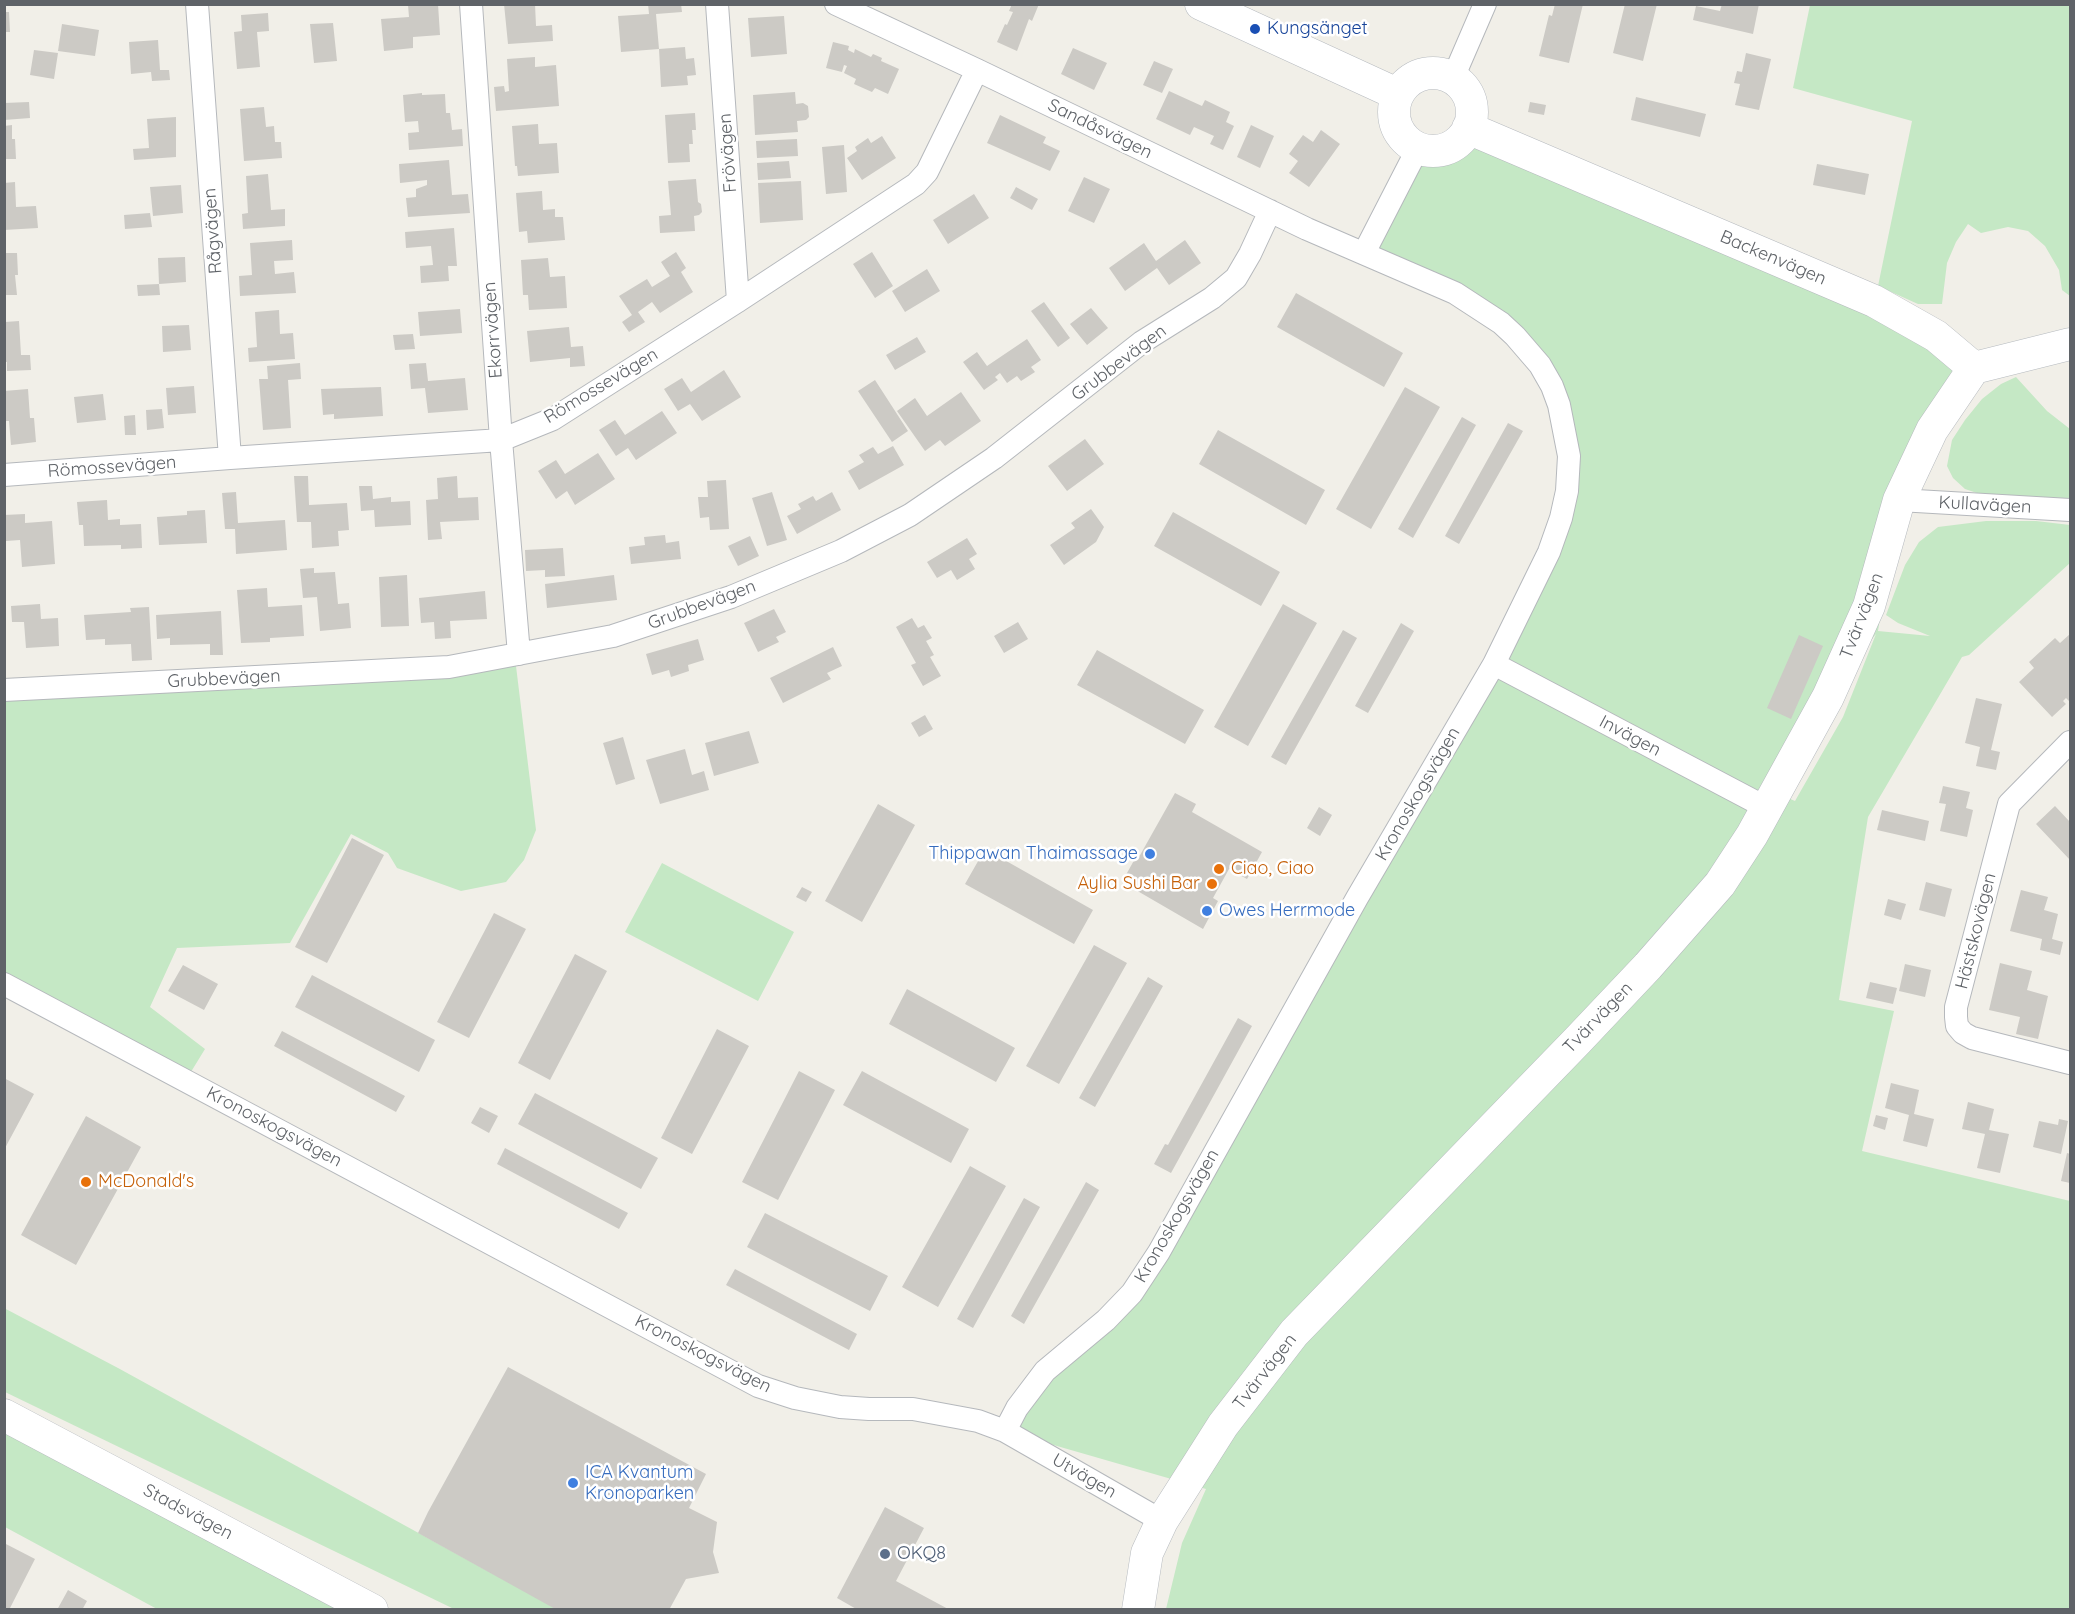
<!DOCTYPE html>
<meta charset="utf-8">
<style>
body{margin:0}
#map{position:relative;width:2075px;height:1614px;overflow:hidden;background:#f1efe8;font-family:Quicksand,sans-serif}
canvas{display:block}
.frame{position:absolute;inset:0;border:6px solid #5f6368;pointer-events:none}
</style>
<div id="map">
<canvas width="2075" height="1614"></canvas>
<div class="frame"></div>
</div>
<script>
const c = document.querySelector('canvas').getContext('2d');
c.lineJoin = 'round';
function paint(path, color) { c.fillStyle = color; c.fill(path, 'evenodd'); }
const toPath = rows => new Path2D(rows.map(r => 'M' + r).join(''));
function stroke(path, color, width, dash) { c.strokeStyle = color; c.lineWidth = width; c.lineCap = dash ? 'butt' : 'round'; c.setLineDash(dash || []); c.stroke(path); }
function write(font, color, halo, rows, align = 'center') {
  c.font = font + ' Quicksand,sans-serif'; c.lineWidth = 5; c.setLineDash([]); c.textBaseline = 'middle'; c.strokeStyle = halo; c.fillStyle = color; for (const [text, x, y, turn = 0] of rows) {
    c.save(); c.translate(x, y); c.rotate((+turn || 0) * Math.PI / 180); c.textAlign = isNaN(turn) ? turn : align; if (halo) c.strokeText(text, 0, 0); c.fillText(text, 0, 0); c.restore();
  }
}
paint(toPath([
 [1810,5,2070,5,2070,296,2062,290,2059,270,2045,246,2028,231,2008,227,1981,233,1968,224,1956,242,1947,263,1942,304,1918,304,1878,286,1912,121,1793,88],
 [1461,139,1874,301,1974,368,1899,500,1878,631,1930,636,1898,623,1886,615,1905,565,1919,542,1938,527,1986,521,2036,521,2070,525,2070,563,1969,655,1962,657,1868,817,1839,1000,1894,1011,1862,1151,2070,1201,2070,1609,1166,1609,1182,1543,1206,1489,1005,1431,1132,1293,1549,552,1565,431,1515,336,1364,253,1418,148,1433,151,1451,147],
 [1876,634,1843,717,1795,801,1776,793,1828,697],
 [2016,377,2047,411,2070,429,2070,498,2003,497,1980,494,1965,489,1953,478,1947,466,1952,440,1965,420,1982,399,2001,384],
 [516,666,536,830,524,860,506,882,461,891,397,868,388,853,351,834,290,943,177,948,150,1007,205,1049,186,1080,5,984,5,694],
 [662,863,794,932,758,1001,625,932],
 [4,1308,118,1368,557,1609,454,1609,5,1392],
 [4,1415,372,1609,157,1609,5,1527]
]), '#c5e8c5');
paint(toPath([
 [418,4,438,4,440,35,413,37,413,48,384,51,381,19,409,17,408,5],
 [504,4,535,4,536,26,552,25,553,41,508,44],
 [648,4,681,4,682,12,656,14,659,49,621,52,618,16,649,14],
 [1012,4,1039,4,1032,21,1029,19,1017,51,997,42,1005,24,1007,25,1013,12,1009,11],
 [1555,4,1583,4,1569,63,1539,56,1549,15,1552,16],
 [1625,4,1657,4,1643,61,1613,53],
 [1722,4,1759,4,1753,34,1693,20,1696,6,1720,11],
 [4,12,9,12,10,32,4,32],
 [268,13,269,31,257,32,260,67,237,69,234,32,242,31,241,15],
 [784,16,787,54,751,57,748,18],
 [333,23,337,61,314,63,310,24],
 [62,24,99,30,95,56,58,51],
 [158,40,160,70,169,70,170,80,152,81,151,72,131,74,129,42],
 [833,42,849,46,848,50,854,53,855,49,871,57,873,54,882,58,881,61,899,69,888,94,875,88,872,92,854,84,856,79,844,73,847,66,844,65,842,72,826,68],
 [685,47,686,59,694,58,696,75,687,76,688,85,661,87,659,49],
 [1073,48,1107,63,1094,90,1061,74],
 [34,50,58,53,54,79,30,75],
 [1746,53,1771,59,1759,110,1735,105,1740,84,1734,83,1737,71,1742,72],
 [535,57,535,67,556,65,559,106,496,111,494,87,504,86,505,92,509,91,507,59],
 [1154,61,1173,69,1162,93,1143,85],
 [1169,91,1202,106,1205,100,1230,112,1226,122,1234,126,1223,150,1210,144,1214,136,1194,127,1190,135,1156,119],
 [795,92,796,104,803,103,808,106,809,117,806,120,797,121,798,132,755,135,753,95],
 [422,93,422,95,445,94,446,113,450,113,452,130,462,129,463,146,409,150,408,133,419,132,418,121,405,122,403,95],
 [1636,97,1706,114,1700,137,1631,120],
 [29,102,30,118,4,120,4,103],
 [1530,102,1546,105,1544,115,1528,112],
 [264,107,266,127,274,126,275,142,281,142,282,158,244,161,240,109],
 [695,113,696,130,692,130,693,144,689,144,690,162,668,163,665,115],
 [1000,115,1046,137,1043,143,1060,151,1050,171,987,143],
 [176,117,176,157,134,160,133,149,149,148,147,119],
 [538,124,539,144,557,143,559,173,518,176,517,166,515,166,512,126],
 [12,125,12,139,15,139,16,159,4,159,4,126],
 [1251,125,1274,136,1260,168,1237,157],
 [1321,130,1340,144,1309,187,1289,173,1298,161,1289,154,1303,135,1313,142],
 [882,136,896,158,862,180,847,158,857,151,855,147,868,138,871,143],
 [797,139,798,156,757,158,756,141],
 [844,145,847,192,826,194,822,147],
 [449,160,452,195,468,194,470,213,408,217,406,198,416,197,416,189,427,185,427,180,400,183,399,164],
 [789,161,791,178,758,180,757,163],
 [1817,164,1869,174,1865,195,1813,185],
 [268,174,271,210,285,209,285,226,243,229,242,214,248,213,246,176],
 [1084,177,1110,189,1094,223,1068,211],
 [696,179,698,202,701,204,702,212,699,215,694,216,695,231,660,233,659,216,671,215,668,181],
 [801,181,803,220,760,223,758,183],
 [15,182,16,207,36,206,38,228,4,230,4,183],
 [181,185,183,213,153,216,150,187],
 [1016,187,1038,199,1032,210,1010,198],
 [542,191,543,210,555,209,555,217,563,217,565,240,528,243,527,231,519,232,516,193],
 [974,194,989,218,948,244,933,220],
 [150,213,152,227,125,229,124,215],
 [454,228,457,266,448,266,449,281,421,283,420,266,433,265,431,246,406,248,405,232],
 [292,240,293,260,274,261,275,274,294,272,296,293,240,296,239,276,252,275,250,243],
 [1185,240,1201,263,1169,285,1157,268,1125,291,1109,268,1144,243,1156,261],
 [676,252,686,268,681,272,693,292,660,313,652,302,638,312,645,322,629,332,622,322,632,315,619,296,647,279,652,287,670,276,661,262],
 [872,252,893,286,875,298,853,264],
 [4,253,17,253,18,275,15,275,17,295,4,295],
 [185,257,186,282,159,284,158,258],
 [548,258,550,277,565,276,567,308,529,310,528,295,523,295,521,260],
 [927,269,940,291,905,312,892,291],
 [159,284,160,295,138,296,137,285],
 [1296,293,1403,353,1384,387,1277,327],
 [1044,302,1070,338,1058,347,1031,311],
 [1091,308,1108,328,1087,345,1070,324],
 [460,309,462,333,420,336,418,312],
 [279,310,280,334,293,333,295,359,249,362,248,348,257,347,255,312],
 [19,321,21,355,30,355,31,370,7,371,7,362,5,362,5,322],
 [189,325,191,350,163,352,162,326],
 [569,327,571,347,583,346,585,366,570,367,570,358,530,362,527,331],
 [413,334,415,349,395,350,393,335],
 [917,337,926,352,895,370,886,355],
 [1027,339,1041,360,1031,367,1035,372,1021,381,1017,376,1007,383,1000,373,995,377,998,380,984,390,963,362,977,352,987,366],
 [300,363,301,379,288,380,291,428,263,430,259,379,268,379,267,366],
 [426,363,428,381,465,378,468,410,428,413,425,388,411,389,409,364],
 [724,370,741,397,702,421,690,404,678,411,664,389,682,378,691,392],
 [875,380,908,431,892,442,858,391],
 [194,386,196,413,168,415,166,388],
 [381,387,383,416,334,419,334,414,323,415,321,389],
 [1405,387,1440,407,1371,529,1336,509],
 [28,389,30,418,34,418,36,442,11,445,9,421,4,421,4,391],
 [961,392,981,421,945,446,940,440,925,451,897,411,915,398,927,416],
 [103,394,106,420,77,423,74,397],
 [162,409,164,428,147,430,146,410],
 [662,411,677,433,636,460,628,448,616,456,599,430,615,420,625,435],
 [135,415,136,435,125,435,124,416],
 [1462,417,1476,425,1413,538,1398,529],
 [1508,423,1523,431,1459,544,1445,536],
 [1218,430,1325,490,1306,525,1199,464],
 [1085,439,1104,464,1067,491,1048,466],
 [893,446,904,465,859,490,848,471,864,462,859,455,873,447,878,454],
 [598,453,615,479,575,505,567,491,556,499,538,471,556,460,565,474],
 [294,476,308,476,309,505,347,503,349,530,338,531,339,546,312,548,311,522,297,522],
 [457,476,458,498,478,497,479,520,440,522,442,539,428,540,426,500,438,499,437,478],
 [726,480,729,529,710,530,709,517,700,518,698,497,708,497,707,481],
 [359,486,372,486,373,499,391,497,391,502,410,501,411,525,375,527,374,510,361,511],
 [236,492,238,523,285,520,287,550,236,554,235,529,225,529,222,493],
 [772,492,787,540,767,546,752,498],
 [832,492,841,510,797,534,787,516,801,509,798,504,813,496,816,501],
 [107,500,108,520,120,519,120,525,141,524,142,548,121,549,121,545,84,546,83,525,79,525,77,502],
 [1091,509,1104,527,1096,542,1064,565,1050,545,1075,528,1071,523],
 [205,510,207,543,159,545,157,517,187,515,187,511],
 [1173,512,1280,572,1261,606,1154,546],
 [25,514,25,523,52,521,55,564,22,567,20,540,6,541,4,515],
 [665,535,666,543,679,541,681,559,631,564,629,547,645,545,644,537],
 [750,536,759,556,738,566,728,546],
 [967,538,977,554,969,559,975,569,957,580,951,570,937,578,927,562],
 [563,548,565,576,545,577,545,570,526,571,525,550],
 [314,568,314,573,335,572,338,604,349,603,351,628,320,631,317,597,303,598,300,569],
 [407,575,409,626,381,627,379,577],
 [614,575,617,600,547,608,545,584],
 [267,588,268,607,302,605,304,636,270,638,270,642,241,643,237,590],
 [485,591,487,619,450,621,451,638,435,639,434,622,421,623,419,598],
 [40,604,41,619,58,618,59,646,26,648,24,622,12,622,11,606],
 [1283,604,1317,623,1248,746,1214,727],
 [149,607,152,660,132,661,131,644,105,645,105,639,86,640,84,615,131,612,130,608],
 [774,609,786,632,776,637,779,642,758,652,744,623],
 [221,611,223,655,210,655,210,644,170,645,170,638,157,639,156,615],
 [912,618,918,628,924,625,932,638,926,641,934,655,930,657,941,676,923,686,911,665,916,663,896,627],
 [1018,622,1028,639,1004,653,994,636],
 [1401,623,1414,631,1368,713,1355,706],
 [1343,630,1357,638,1286,765,1271,757],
 [2070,634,2070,700,2069,701,2066,698,2063,701,2066,704,2052,717,2019,682,2034,668,2029,662,2055,638,2060,643],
 [1799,635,1823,646,1791,719,1767,708],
 [698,639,704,660,688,665,689,671,671,677,669,670,652,675,646,654],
 [833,647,842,666,827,673,831,679,783,703,770,678],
 [1097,650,1204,710,1185,744,1077,685],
 [1976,698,2002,704,1991,750,2000,752,1996,770,1976,766,1980,747,1965,743],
 [925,715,933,729,919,737,911,723],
 [749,731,759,763,714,776,705,743],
 [623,737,635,779,616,785,603,743],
 [685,749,692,775,704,771,709,790,660,804,646,760],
 [1943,786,1970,792,1966,808,1973,810,1967,837,1940,831,1946,804,1939,803],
 [1175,793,1196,804,1192,812,1262,852,1247,879,1229,869,1213,898,1218,901,1203,929,1122,882,1137,855,1139,857],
 [878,804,915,825,862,922,825,901],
 [2055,806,2070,822,2070,860,2036,824],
 [1319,807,1332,815,1320,836,1307,828],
 [1882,810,1929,821,1925,841,1877,830],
 [352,838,384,855,327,963,295,947],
 [985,849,1093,910,1074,944,965,884],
 [1926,882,1952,889,1945,917,1919,910],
 [802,887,812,892,806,902,796,897],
 [2021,890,2048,897,2044,910,2058,914,2052,939,2063,942,2060,955,2040,950,2042,939,2010,931],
 [1888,899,1906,904,1901,920,1884,915],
 [494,913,526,929,469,1038,437,1022],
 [1094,945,1127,963,1059,1084,1026,1066],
 [575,954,607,971,550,1080,518,1063],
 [2000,963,2032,971,2027,990,2048,996,2038,1039,2016,1034,2020,1017,1989,1010],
 [1905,964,1931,970,1925,997,1899,991],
 [183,965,218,984,204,1010,168,991],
 [312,975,435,1040,419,1072,295,1007],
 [1148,977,1163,986,1095,1107,1079,1098],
 [1870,982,1897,988,1893,1004,1866,998],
 [907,989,1015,1048,996,1082,889,1024],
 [1238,1018,1252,1026,1171,1173,1154,1164,1165,1144,1168,1145],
 [717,1029,749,1046,692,1154,661,1138],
 [282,1031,405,1096,396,1112,274,1046],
 [799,1071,835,1090,778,1200,742,1182],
 [862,1071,969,1129,951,1163,843,1105],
 [4,1078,34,1094,4,1150],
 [1891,1083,1919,1090,1914,1114,1934,1119,1927,1147,1903,1141,1909,1115,1885,1108],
 [535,1093,658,1158,641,1189,518,1124],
 [1968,1102,1994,1109,1989,1130,2009,1134,2000,1173,1977,1168,1985,1134,1962,1129],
 [480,1107,498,1116,489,1133,471,1123],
 [1876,1115,1888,1118,1885,1130,1873,1126],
 [86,1116,141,1147,76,1265,21,1235],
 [2059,1119,2068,1121,2061,1154,2033,1147,2039,1121,2058,1125],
 [505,1148,628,1213,619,1229,497,1164],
 [2067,1153,2070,1154,2070,1183,2061,1181],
 [970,1166,1006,1186,938,1307,902,1287],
 [1086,1182,1099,1190,1024,1324,1011,1316],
 [1024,1198,1040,1207,973,1328,957,1319],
 [765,1213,888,1276,870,1311,747,1247],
 [735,1269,857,1334,849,1350,726,1285],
 [508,1367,706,1474,689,1508,717,1522,713,1552,719,1573,686,1579,669,1610,557,1610,418,1533,428,1512],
 [885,1507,924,1528,896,1581,950,1610,858,1610,837,1598],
 [4,1543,35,1559,9,1610,4,1610],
 [68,1590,87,1601,82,1610,57,1610]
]), '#cccac5');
const street = toPath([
 [197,4,230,458],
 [471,4,501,440,519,654],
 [717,4,738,301],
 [836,4,977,70,1307,229,1455,293,1501,323,1515,336,1540,365,1552,386,1559,405,1569,456,1567,491,1561,518,1549,552,1494,664,1357,898,1159,1252,1132,1293,1106,1320,1045,1371,1017,1408,1005,1431],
 [1453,78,1485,4],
 [1364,253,1418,148],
 [4,475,230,458,501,440,553,419,738,301,916,184,927,172,977,70],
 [1899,500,2070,510],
 [1494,664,1767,808],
 [4,690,449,667,613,636,731,597,841,551,910,515,994,458,1142,342,1212,298,1236,278,1250,254,1270,211],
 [2070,742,2009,804,1956,1007,1956,1017,1957,1026,1963,1033,1972,1038,2070,1063],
 [4,984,758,1386,795,1398,840,1407,869,1409,913,1409,978,1421,1005,1431,1162,1521]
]);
const secondary = toPath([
 [1201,4,1397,94],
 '1394 112a39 39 0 1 1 78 0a39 39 0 1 1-78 0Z',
 [1468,128,1874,301,1936,336,1974,368],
 [1974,368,2070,344],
 [4,1415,372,1610],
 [1138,1610,1147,1553,1162,1521,1223,1425,1294,1333,1578,1040,1648,966,1720,884,1752,835,1828,697,1869,606,1899,500,1932,430,1974,368]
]);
stroke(street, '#b5b8bc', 24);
stroke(secondary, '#b6babf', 33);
stroke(street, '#fff', 22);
stroke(secondary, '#fff', 32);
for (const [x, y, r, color] of [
 [1255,29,6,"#1a4fb4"],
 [1150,854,6,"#3f7fe0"],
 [1219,869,6,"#e8710a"],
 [1212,884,6,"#e8710a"],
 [1207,911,6,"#3f7fe0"],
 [86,1182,6,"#e8710a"],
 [573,1483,6,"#3f7fe0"],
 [885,1554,6,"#5c6f8a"]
]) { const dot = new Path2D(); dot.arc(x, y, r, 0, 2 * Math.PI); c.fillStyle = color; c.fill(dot); stroke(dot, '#fff', 2); }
write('18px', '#164399', '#fff', [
 ["Kungsänget",1267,29]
], 'left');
write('18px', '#5f6368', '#fff', [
 ["Sandåsvägen",1100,129,26],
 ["Frövägen",728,153,-94],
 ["Rågvägen",213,231,-94],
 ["Backenvägen",1773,258,23],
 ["Ekorrvägen",493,330,-94],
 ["Grubbevägen",1119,363,-37],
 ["Römossevägen",601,386,-31],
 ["Römossevägen",112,467,-4],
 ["Kullavägen",1985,505,3],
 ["Grubbevägen",702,605,-20],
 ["Tvärvägen",1862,616,-69],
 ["Grubbevägen",224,679,-3],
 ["Invägen",1630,736,28],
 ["Kronoskogsvägen",1418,794,-60],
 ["Hästskovägen",1976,931,-76],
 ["Tvärvägen",1598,1018,-46],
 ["Kronoskogsvägen",274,1127,28],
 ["Kronoskogsvägen",1177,1216,-60],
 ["Kronoskogsvägen",703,1354,27],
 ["Tvärvägen",1265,1372,-52],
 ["Utvägen",1084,1476,30],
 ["Stadsvägen",188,1512,28]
]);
write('18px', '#366cbe', '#fff', [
 ["Thippawan Thaimassage",1138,854,"right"],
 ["Owes Herrmode",1219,911],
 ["ICA Kvantum",585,1473],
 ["Kronoparken",585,1494]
], 'left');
write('18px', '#c56008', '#fff', [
 ["Ciao, Ciao",1231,869],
 ["Aylia Sushi Bar",1200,884,"right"],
 ["McDonald's",98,1182]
], 'left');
write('18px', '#4e5e75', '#fff', [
 ["OKQ8",897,1554]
], 'left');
</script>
